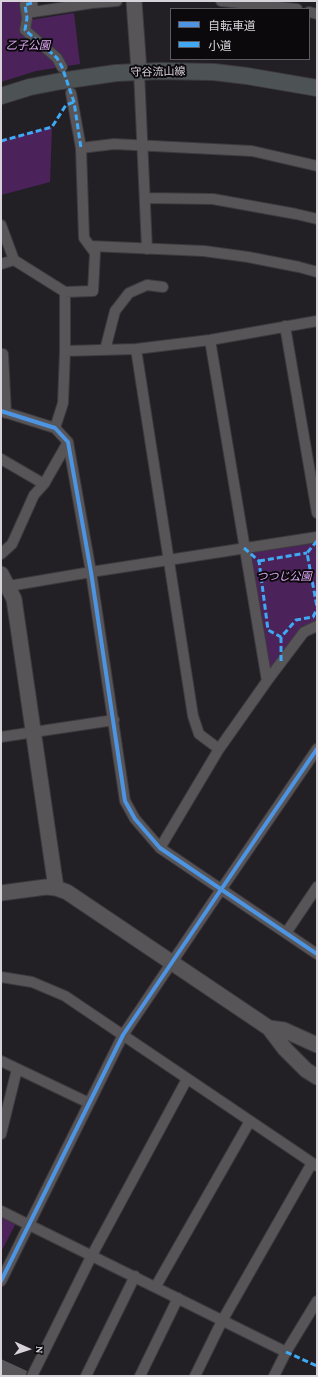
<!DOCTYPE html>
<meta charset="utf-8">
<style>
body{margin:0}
#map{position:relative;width:318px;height:1377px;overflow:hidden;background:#232025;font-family:"Crimson Pro","Noto Sans JP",serif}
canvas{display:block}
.frame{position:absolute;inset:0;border:2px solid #d8d3da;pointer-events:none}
.legend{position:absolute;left:170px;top:8px;width:140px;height:52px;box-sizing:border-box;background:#0c090d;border:1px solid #5e5a5f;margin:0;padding:5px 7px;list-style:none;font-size:12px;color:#d8d3da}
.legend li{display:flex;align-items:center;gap:8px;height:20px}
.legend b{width:20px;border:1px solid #5e5a5f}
.north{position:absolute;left:8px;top:1329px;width:40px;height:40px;-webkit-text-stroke:3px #0c090d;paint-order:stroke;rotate:93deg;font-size:11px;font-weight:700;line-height:16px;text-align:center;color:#d8d3da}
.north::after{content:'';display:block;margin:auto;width:14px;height:18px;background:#d8d3da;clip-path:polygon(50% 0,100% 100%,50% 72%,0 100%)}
</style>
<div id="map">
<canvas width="318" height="1377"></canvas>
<div class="frame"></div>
<ul class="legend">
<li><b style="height:5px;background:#4d94e3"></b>自転車道</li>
<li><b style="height:5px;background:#3fa9f5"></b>小道</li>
</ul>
<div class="north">N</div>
</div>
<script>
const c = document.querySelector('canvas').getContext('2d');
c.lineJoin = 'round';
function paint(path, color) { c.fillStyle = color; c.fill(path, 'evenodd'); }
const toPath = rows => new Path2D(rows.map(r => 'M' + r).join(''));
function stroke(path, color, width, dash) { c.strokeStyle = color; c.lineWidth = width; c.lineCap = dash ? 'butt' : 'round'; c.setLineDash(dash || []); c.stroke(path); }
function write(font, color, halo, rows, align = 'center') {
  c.font = font + ' "Crimson Pro","Noto Sans JP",serif'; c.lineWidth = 4; c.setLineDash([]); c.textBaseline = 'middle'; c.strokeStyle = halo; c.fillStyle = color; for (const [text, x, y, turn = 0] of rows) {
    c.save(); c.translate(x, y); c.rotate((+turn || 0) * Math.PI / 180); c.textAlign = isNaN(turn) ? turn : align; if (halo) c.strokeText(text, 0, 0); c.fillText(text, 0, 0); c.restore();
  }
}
paint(toPath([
 [1,1,28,1,30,20,74,13,80,64,36,71,1,82],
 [52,127,50,182,1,195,1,141],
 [317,537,317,626,304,632,267,681,244,548],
 [1,1216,16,1223,1,1252]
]), '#4b235a');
paint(toPath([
 [1,1359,27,1371,26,1376,1,1376]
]), '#5a575b');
const street = toPath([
 [32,1,33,12,92,3,117,1],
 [221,1,297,9],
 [32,3,25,5,27,18,25,30,57,58,62,67],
 [309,12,317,14],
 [139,71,147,249],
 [71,93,81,148],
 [145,198,213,199,296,214,317,219],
 [1,225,14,260],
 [90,246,204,251,248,257,299,267,317,272],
 [1,264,14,260,65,292,65,351,63,403,55,428],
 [65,292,93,291,95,253,84,238,81,148,114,144,252,151,317,166],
 [285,326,317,513],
 [210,340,267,681],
 [136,349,193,716,199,734,219,749],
 [105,350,115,311,129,293,147,285,163,287],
 [65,351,136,349,210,340,317,321],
 [1,354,3,354,6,413],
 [1,411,55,428,68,442,91,572,125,801,135,819,160,848,317,954],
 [1,459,44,484],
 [1,554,12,544,34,495,44,484,68,442],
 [3,587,91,572,317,537],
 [1,737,114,720],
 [160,848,219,749,267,681,304,632,317,626],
 [286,933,317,887],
 [1,977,32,982,65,996,317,1166],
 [1,1061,89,1103],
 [1,1134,17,1069],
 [1,1211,286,1352],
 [1,1281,123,1035,216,897,317,749],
 [156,1286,250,1121],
 [32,1376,92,1255,187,1079],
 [86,1376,135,1276],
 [140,1376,178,1298],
 [195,1376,222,1321,312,1163],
 [274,1376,286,1352,317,1301]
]);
const secondary = toPath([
 [134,1,139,71],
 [1,574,14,599,56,888],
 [1,893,46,887,56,888,67,892,269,1028,285,1049,306,1070,317,1077],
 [269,1028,284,1030,317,1045]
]);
const primary = toPath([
 [1,96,30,87,61,81,116,73,159,71,214,72,247,76,317,88]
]);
stroke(street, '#3d3a3f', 12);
stroke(secondary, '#3d3a3f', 17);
stroke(primary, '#3d3a3f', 18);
stroke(street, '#575558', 10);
stroke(secondary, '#575558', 15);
stroke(primary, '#4d5355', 16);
stroke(toPath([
 [32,3,25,5,27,18,25,30,57,58,62,67,74,102,81,148],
 [1,141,52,127,66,105,74,102],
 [317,541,307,553,317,607],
 [244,548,259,561,268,630,281,637,296,620,313,617,317,609],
 [259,561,307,553],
 [281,637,281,662],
 [286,1352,317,1366]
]), '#3fa9f5', 3, [6, 3]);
stroke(toPath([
 [1,411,55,428,68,442,91,572,125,801,135,819,160,848,317,954],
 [1,1281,123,1035,216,897,317,749]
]), '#4d94e3', 4);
write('italic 11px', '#e1aaf9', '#0c090d', [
 ["乙子公園",28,46],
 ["つつじ公園",284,577]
]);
write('11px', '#d8d3da', '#0c090d', [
 ["守谷流山線",158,72,-1]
]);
</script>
